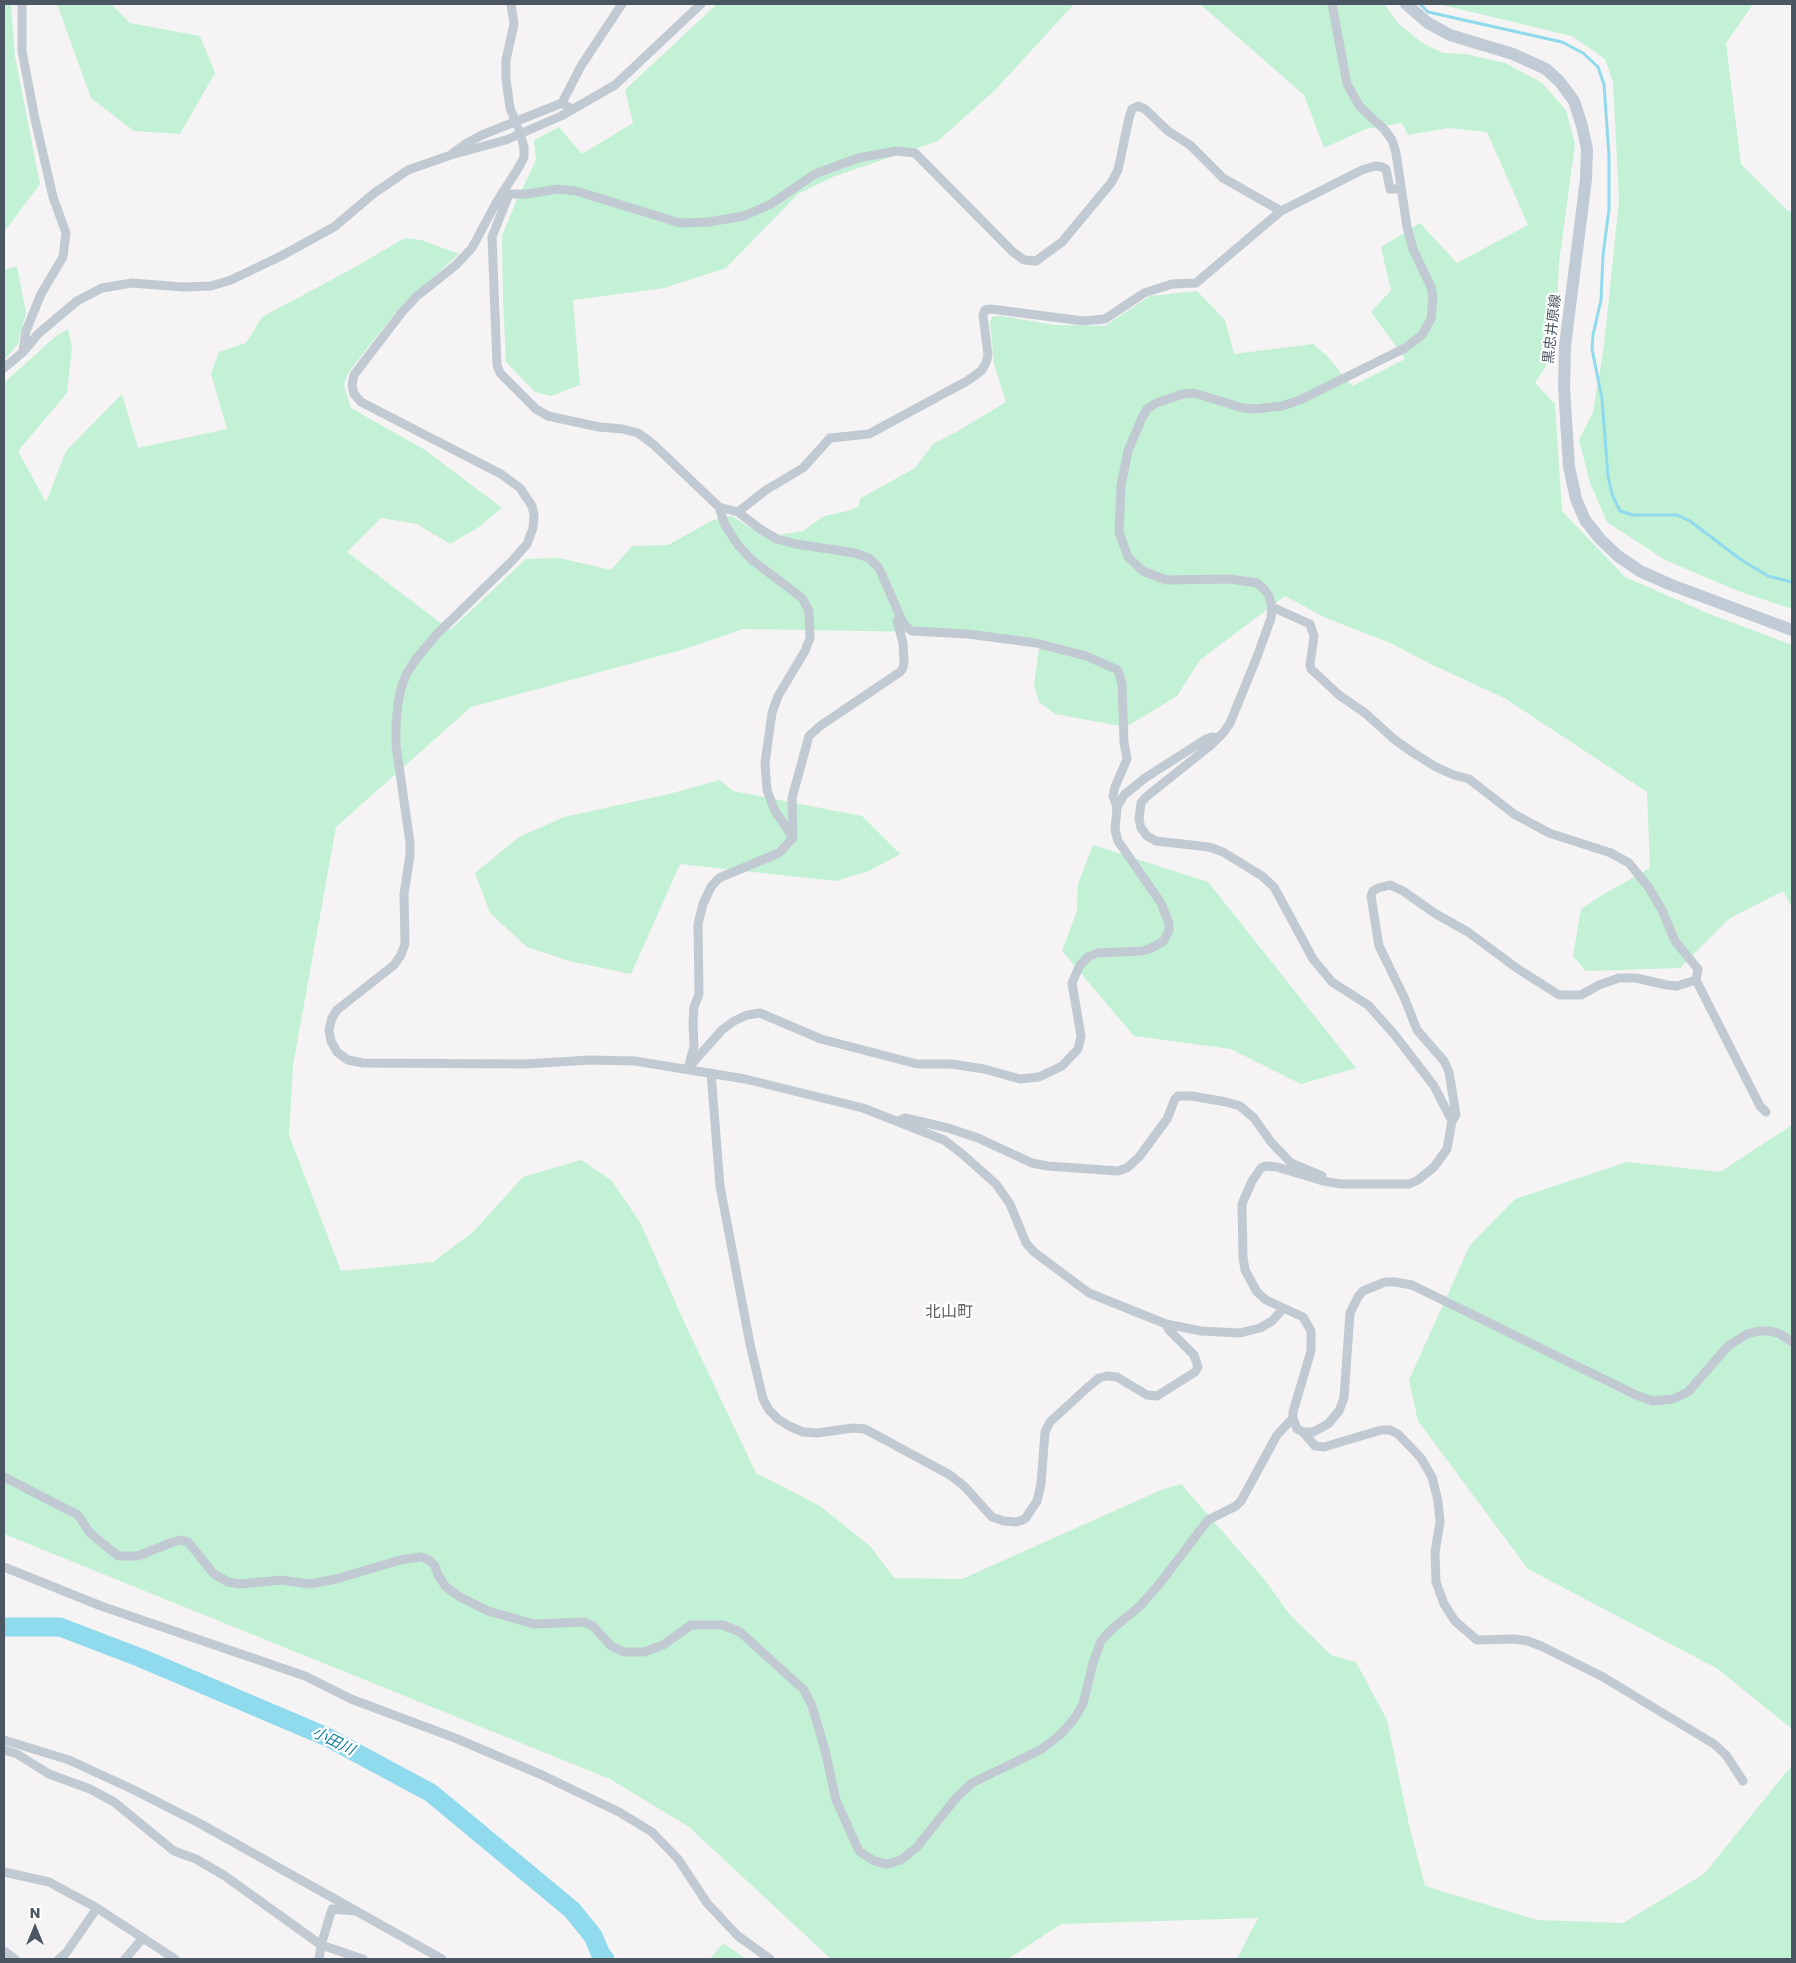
<!DOCTYPE html>
<meta charset="utf-8">
<style>
body{margin:0}
#map{position:relative;width:1796px;height:1963px;overflow:hidden;background:#f5f3f3;font-family:Poppins,sans-serif}
canvas{display:block}
.frame{position:absolute;inset:0;border:5px solid #4a5661;pointer-events:none}
.north{position:absolute;left:10px;top:1903px;width:50px;height:50px;-webkit-text-stroke:4px #fff;paint-order:stroke;rotate:0deg;font-size:14px;font-weight:700;line-height:20px;text-align:center;color:#4a5661}
.north::after{content:'';display:block;margin:auto;width:18px;height:22px;background:#4a5661;clip-path:polygon(50% 0,100% 100%,50% 72%,0 100%)}
</style>
<div id="map">
<canvas width="1796" height="1963"></canvas>
<div class="frame"></div>
<div class="north">N</div>
</div>
<script>
const c = document.querySelector('canvas').getContext('2d');
c.lineJoin = 'round';
function paint(path, color) { c.fillStyle = color; c.fill(path, 'evenodd'); }
const toPath = rows => new Path2D(rows.map(r => 'M' + r).join(''));
function stroke(path, color, width, dash) { c.strokeStyle = color; c.lineWidth = width; c.lineCap = dash ? 'butt' : 'round'; c.setLineDash(dash || []); c.stroke(path); }
function write(font, color, halo, rows, align = 'center') {
  c.font = font + ' Poppins,"Noto Sans JP",sans-serif'; c.lineWidth = 4.5; c.setLineDash([]); c.textBaseline = 'middle'; c.strokeStyle = halo; c.fillStyle = color; for (const [text, x, y, turn = 0] of rows) {
    c.save(); c.translate(x, y); c.rotate((+turn || 0) * Math.PI / 180); c.textAlign = isNaN(turn) ? turn : align; if (halo) c.strokeText(text, 0, 0); c.fillText(text, 0, 0); c.restore();
  }
}
paint(toPath([
 [4,4,11,4,15,56,40,184,4,232],
 [57,4,111,4,130,23,200,36,215,73,180,134,134,131,91,98],
 [717,4,1074,4,996,89,938,141,835,176,798,194,726,268,664,288,573,300,580,385,551,396,535,392,506,362,503,299,502,236,515,204,536,160,534,140,559,127,582,154,633,123,625,90],
 [1200,4,1384,4,1398,23,1422,43,1443,53,1465,54,1505,63,1542,83,1566,110,1575,144,1559,262,1555,352,1535,383,1555,404,1562,511,1625,577,1707,613,1792,645,1792,908,1783,891,1730,918,1680,968,1586,971,1573,956,1581,909,1604,894,1650,868,1647,792,1506,699,1433,665,1388,642,1326,618,1285,596,1200,660,1177,696,1126,727,1055,714,1039,702,1034,685,1040,642,988,633,743,629,685,649,471,707,336,827,293,1065,289,1135,341,1271,433,1262,473,1232,523,1177,581,1160,611,1180,640,1222,685,1324,756,1473,820,1506,870,1546,894,1578,962,1579,1161,1490,1181,1484,1265,1580,1290,1615,1331,1655,1356,1662,1387,1720,1409,1825,1425,1886,1537,1920,1623,1923,1704,1874,1792,1765,1792,1959,1237,1959,1258,1918,1061,1924,1008,1959,831,1959,689,1827,610,1779,4,1534,4,383,56,336,68,329,72,348,67,393,18,451,46,502,66,451,122,394,138,448,227,429,211,374,219,352,246,343,262,317,348,271,405,238,421,240,459,254,399,308,348,373,344,385,351,408,425,450,502,508,479,527,450,544,417,524,381,518,347,552,450,630,526,559,559,558,611,570,632,546,668,545,713,520,732,516,765,537,803,531,824,516,847,511,858,507,861,498,915,468,933,444,958,431,1006,402,994,364,990,322,993,316,1002,316,1054,325,1105,326,1150,296,1197,291,1225,320,1234,354,1313,344,1328,357,1352,386,1405,359,1371,312,1391,290,1381,247,1420,223,1457,263,1528,225,1487,132,1448,128,1408,135,1402,123,1366,129,1324,148,1304,95],
 [1438,4,1753,4,1726,43,1741,164,1788,211,1792,212,1792,609,1738,591,1665,560,1607,522,1590,483,1579,440,1593,412,1604,346,1619,201,1613,82,1605,59,1572,36],
 [17,266,26,313,18,344,4,360,4,270],
 [720,780,733,791,862,816,900,854,869,871,836,881,680,864,631,974,569,961,527,947,490,913,475,873,519,837,564,817,669,794],
 [1093,845,1208,882,1356,1068,1301,1084,1231,1049,1134,1036,1062,951,1077,911,1078,884],
 [1792,1125,1792,1729,1718,1669,1528,1569,1418,1421,1409,1380,1470,1245,1515,1199,1627,1162,1720,1172],
 [723,1943,746,1959,710,1959]
]), '#c3f1d5');
stroke(toPath([
 [1420,4,1428,12,1562,42,1583,53,1598,67,1604,84,1609,156,1609,209,1603,255,1601,300,1593,335,1592,349,1602,399,1608,477,1613,497,1620,511,1633,515,1677,515,1690,521,1740,559,1768,576,1792,582]
]), '#90daee', 3);
stroke(toPath([
 [4,1627,60,1627,141,1658,327,1737,431,1793,572,1910,593,1936,601,1955,605,1959]
]), '#90daee', 19);
stroke(toPath([
 [22,4,22,51,35,119,53,197,66,233,63,257,41,294,26,331,23,351],
 [511,4,514,24,506,60,506,79,510,108,517,125],
 [1332,4,1347,84,1360,107,1384,129,1392,140,1396,153,1407,227,1413,249,1431,287,1433,297,1431,319,1422,335,1405,348,1300,400,1282,406,1255,409,1243,408,1194,393,1183,394,1156,403,1147,409,1141,420,1128,451,1121,486,1119,532,1128,557,1143,571,1166,580,1230,579,1257,583,1264,589,1269,596,1272,607,1271,618,1257,657,1230,723,1224,732,1211,745,1146,797,1141,803,1139,819,1141,828,1147,836,1156,841,1209,847,1223,852,1262,876,1274,887,1313,959,1332,982,1368,1005,1394,1034,1434,1086,1452,1121],
 [562,103,581,66,622,4],
 [524,147,524,157,519,167,496,203,472,248,456,265,417,296,402,312,354,375,352,385,354,394,361,402,501,474,520,488,532,506,534,515,533,528,527,544,512,561,437,634,416,659,407,673,401,688,398,704,396,725,396,745,410,843,410,855,404,894,405,944,401,955,394,965,337,1010,332,1018,329,1030,331,1041,337,1052,348,1060,363,1063,525,1064,590,1060,635,1061,745,1079,863,1108,944,1140,961,1153,996,1184,1010,1204,1026,1243,1034,1252,1089,1293,1166,1324,1201,1331,1240,1333,1260,1328,1272,1321,1283,1309],
 [453,153,467,143,482,135,562,103,572,109],
 [503,192,509,194,492,237,497,365,500,373,536,409,548,416,599,427,623,429,638,433,653,444,719,507,725,525,738,545,752,560,802,598,809,611,810,638,805,651,778,696,772,713,765,763,767,790,774,809,793,838,779,853,719,878,711,887,703,904,698,924,699,994,694,1007,693,1023,694,1047,688,1068],
 [509,194,526,194,558,189,576,191,680,223,709,222,744,216,771,204,815,174,858,158,896,151,915,153,1013,252,1024,260,1036,261,1062,242,1111,183,1118,170,1129,118,1132,109,1138,106,1145,109,1168,131,1190,145,1223,178,1281,211],
 [4,368,23,352,38,334,77,301,102,288,132,283,183,287,211,286,231,280,281,256,334,227,373,194,408,170,451,155,506,140,561,116,615,85,701,4],
 [719,507,738,512,766,490,803,468,830,438,869,434,967,381,981,371,986,363,988,355,983,315,985,310,991,309,1083,321,1105,319,1144,293,1172,284,1196,283,1281,211,1362,170,1375,166,1382,167,1386,169,1390,189,1401,189],
 [738,512,760,529,777,539,796,544,855,553,869,558,879,568,900,616,897,621,903,643,904,661,903,668,900,672,820,726,809,736,792,798,793,838],
 [1272,607,1310,624,1314,636,1310,665,1311,669,1339,695,1365,713,1395,740,1415,754,1436,767,1454,775,1469,779,1514,814,1549,833,1611,853,1629,863,1649,888,1662,910,1675,941,1698,969,1696,980,1760,1106,1766,1112],
 [900,616,905,626,912,631,968,634,1036,643,1086,656,1118,670,1122,684,1124,742,1127,759,1115,787,1113,796,1117,807],
 [1696,980,1677,986,1667,985,1636,978,1619,978,1599,985,1581,995,1559,995,1518,969,1468,932,1436,914,1403,891,1390,885,1378,888,1373,891,1371,896,1379,946,1404,997,1417,1030,1444,1061,1449,1072,1456,1115,1452,1121,1447,1149,1434,1167,1418,1180,1409,1184,1341,1184,1323,1181,1277,1167,1266,1166,1261,1168,1252,1181,1242,1204,1243,1257,1245,1270,1257,1292,1266,1300,1303,1317,1311,1331,1311,1351,1293,1412,1293,1418,1297,1429,1303,1432,1315,1446,1324,1447,1381,1430,1390,1430,1398,1434,1421,1458,1432,1477,1438,1501,1440,1522,1435,1552,1436,1582,1444,1604,1455,1621,1477,1640,1515,1639,1528,1641,1541,1646,1603,1677,1714,1744,1726,1755,1743,1781],
 [689,1067,722,1030,734,1021,747,1015,760,1013,821,1039,917,1064,952,1064,984,1069,1020,1079,1039,1077,1062,1066,1078,1049,1081,1036,1072,983,1080,965,1088,957,1097,953,1142,951,1151,948,1164,941,1169,930,1169,923,1161,903,1118,841,1115,830,1117,807,1124,795,1145,778,1206,739,1212,737,1218,738],
 [711,1073,720,1186,750,1344,763,1399,769,1410,778,1419,789,1426,803,1432,817,1433,853,1428,865,1429,950,1475,964,1486,992,1517,1004,1521,1016,1522,1025,1519,1037,1501,1041,1484,1045,1432,1050,1422,1087,1388,1099,1378,1107,1376,1117,1377,1147,1395,1157,1396,1195,1372,1198,1367,1194,1355,1169,1330,1166,1324],
 [898,1121,905,1118,948,1128,978,1138,1032,1163,1048,1166,1118,1171,1127,1168,1139,1157,1167,1119,1175,1099,1178,1096,1192,1096,1226,1102,1240,1106,1254,1118,1271,1142,1291,1163,1322,1176],
 [1303,1432,1313,1432,1328,1424,1339,1411,1344,1398,1350,1313,1358,1297,1363,1291,1385,1282,1395,1282,1412,1285,1636,1395,1653,1401,1673,1399,1688,1392,1728,1346,1747,1334,1759,1331,1770,1331,1780,1334,1792,1342],
 [4,1477,78,1515,90,1533,118,1556,138,1556,170,1543,181,1540,188,1542,214,1574,228,1582,241,1584,281,1580,310,1584,336,1579,400,1560,420,1557,429,1560,435,1566,438,1575,446,1587,460,1597,488,1611,534,1624,583,1622,593,1626,611,1646,624,1652,644,1652,663,1645,691,1625,723,1625,740,1632,804,1690,812,1706,825,1750,836,1800,859,1851,874,1861,887,1864,901,1860,917,1847,956,1798,972,1783,1042,1749,1061,1734,1074,1719,1083,1704,1093,1663,1101,1641,1111,1630,1140,1606,1161,1582,1208,1520,1236,1506,1241,1501,1277,1435,1293,1418],
 [4,1567,101,1606,305,1676,351,1699,455,1738,542,1775,619,1812,652,1832,678,1859,707,1903,738,1936,770,1959],
 [4,1740,69,1760,132,1789,199,1823,442,1959],
 [4,1750,17,1754,49,1774,90,1789,114,1802,174,1851,196,1859,225,1876,321,1945,363,1959],
 [4,1872,49,1882,97,1908,175,1959],
 [4,1951,15,1959],
 [59,1959,66,1953,97,1908],
 [125,1959,143,1938],
 [319,1959,321,1945,332,1909,355,1911]
]), '#c1cad2', 9);
stroke(toPath([
 [1406,4,1428,23,1450,35,1513,54,1546,69,1560,82,1574,101,1582,126,1587,149,1586,179,1565,346,1564,387,1569,467,1576,499,1585,520,1601,540,1618,556,1640,571,1669,584,1792,630]
]), '#c1cbd6', 12);
stroke(toPath([
 [519,130,524,147]
]), '#c1cad2', 9);
write('14px', '#4a5661', '#fff', [
 ["黒忠井原線",1553,329,-84]
]);
write('italic 15px', '#0c7c9b', '#fff', [
 ["小田川",333,1742,26]
]);
write('16px', '#5f6368', '#fff', [
 ["北山町",949,1313]
]);
</script>
